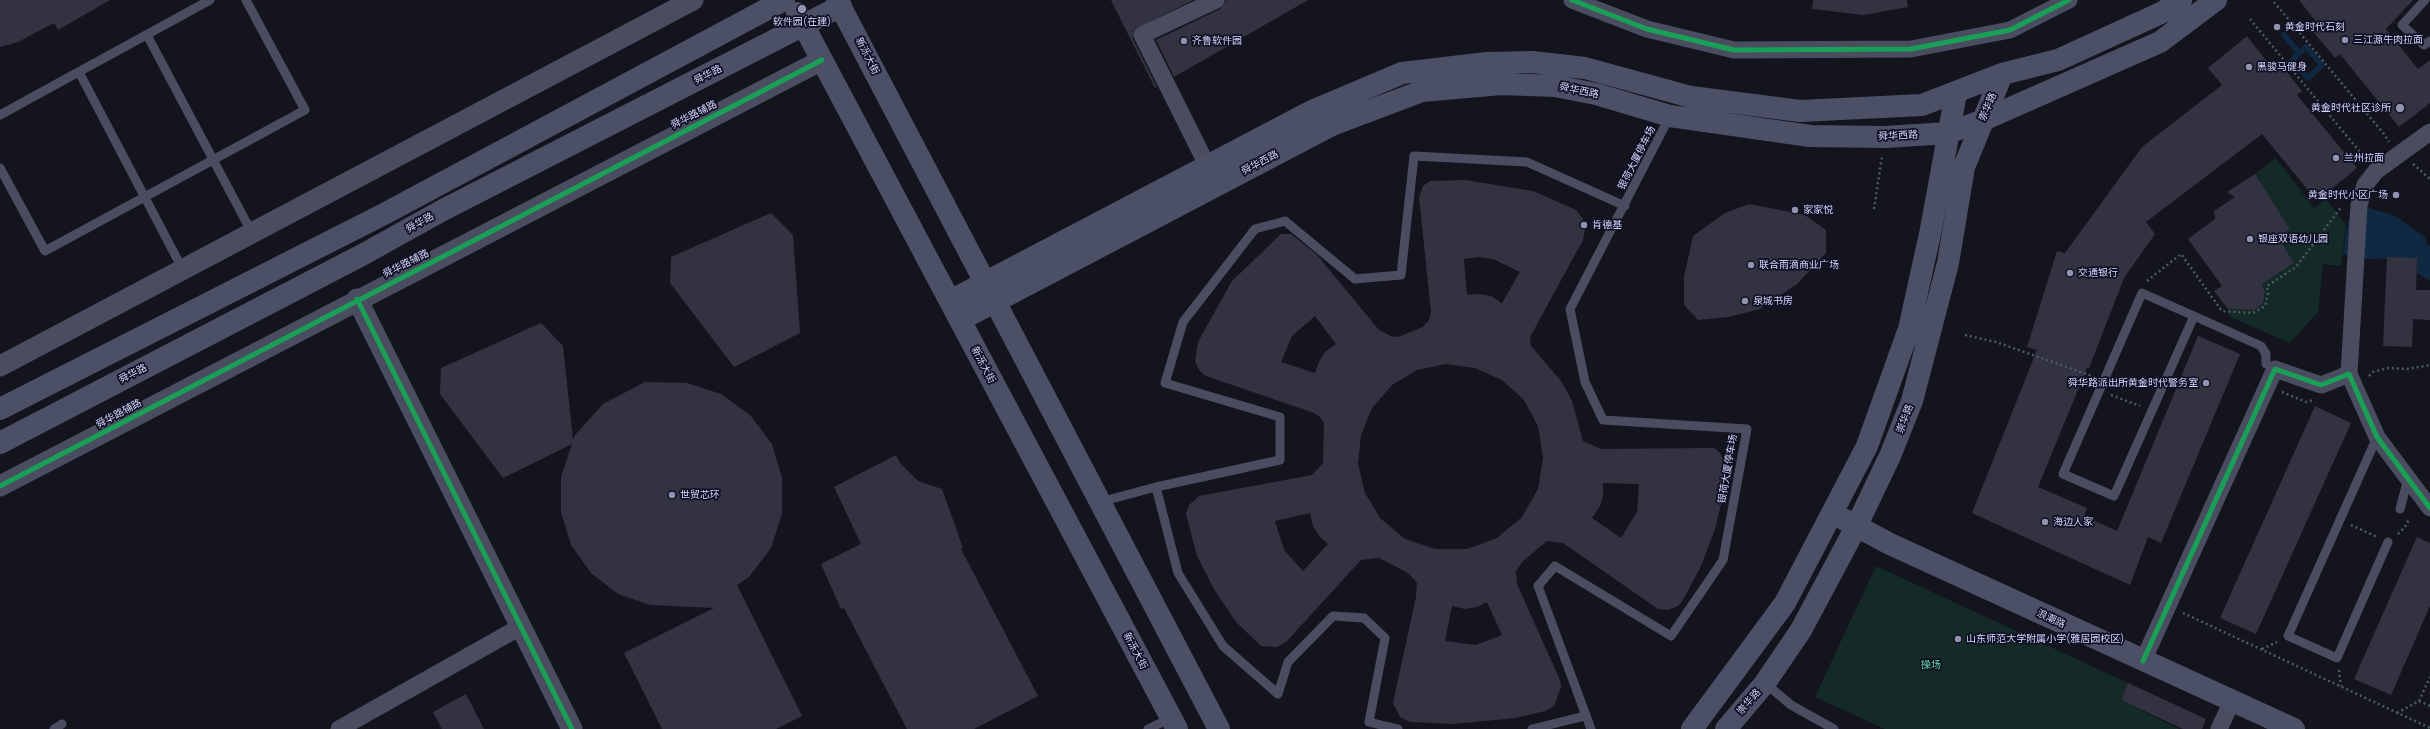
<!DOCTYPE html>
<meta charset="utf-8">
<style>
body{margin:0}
canvas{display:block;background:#14141f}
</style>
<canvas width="2430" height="729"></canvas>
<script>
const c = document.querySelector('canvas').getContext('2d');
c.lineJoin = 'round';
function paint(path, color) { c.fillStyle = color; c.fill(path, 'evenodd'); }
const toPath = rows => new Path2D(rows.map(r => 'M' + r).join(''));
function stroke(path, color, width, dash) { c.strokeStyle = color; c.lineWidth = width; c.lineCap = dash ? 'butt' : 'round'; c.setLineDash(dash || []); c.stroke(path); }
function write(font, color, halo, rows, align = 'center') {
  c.font = font + ' Manrope,"Noto Sans SC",sans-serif'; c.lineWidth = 3.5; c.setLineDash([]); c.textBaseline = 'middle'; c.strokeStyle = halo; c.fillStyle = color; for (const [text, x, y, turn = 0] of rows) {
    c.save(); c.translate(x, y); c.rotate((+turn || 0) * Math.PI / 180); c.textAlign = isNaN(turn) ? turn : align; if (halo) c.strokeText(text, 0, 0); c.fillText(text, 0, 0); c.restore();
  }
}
paint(toPath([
 [2276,158,2314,208,2326,199,2346,225,2341,266,2323,264,2318,312,2290,343,2230,317,2228,309,2253,310,2263,303,2265,292,2262,284,2294,263,2278,237,2290,229,2255,174],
 [1876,566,2128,683,2121,700,2179,729,1885,729,1815,697]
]), '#132a27');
paint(toPath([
 [2366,207,2395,216,2425,237,2427,245,2430,246,2430,281,2417,273,2417,258,2357,259,2343,254,2348,220]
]), '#0f2942');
stroke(toPath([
 [2284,35,2299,53],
 [2306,47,2322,65,2308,78,2292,60,2306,47]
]), '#0f2942', 5.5);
paint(toPath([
 [0,0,110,0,58,30,54,23,18,42,0,47],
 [1111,0,1193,0,1134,30,1133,39,1157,87,1155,88],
 [1226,0,1308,0,1174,77,1156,40,1220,9],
 [1813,0,1907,0,1908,7,1864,15,1812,9],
 [2299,0,2413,0,2386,29,2418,69,2430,60,2430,103,2399,127,2340,54,2335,58,2311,29,2318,24],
 [2247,36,2272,68,2279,62,2302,91,2297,95,2357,168,2317,201,2262,134,2146,222,2155,234,2124,278,2089,368,2087,368,2038,487,2087,508,2084,516,2117,531,2198,336,2240,354,2161,543,2148,537,2130,585,1972,513,2037,350,2027,347,2057,251,2065,253,2142,147,2222,85,2208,68],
 [2255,174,2290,229,2278,237,2294,263,2262,284,2265,292,2263,303,2254,310,2228,309,2214,291,2222,286,2188,239,2215,219,2214,211,2235,197,2227,192],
 [1465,180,1533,191,1576,210,1583,219,1585,228,1583,240,1530,337,1531,346,1561,381,1572,401,1583,441,1601,449,1714,448,1721,454,1724,463,1724,491,1715,529,1701,566,1683,600,1678,606,1668,610,1658,609,1563,543,1547,541,1523,561,1516,571,1517,584,1560,680,1561,687,1554,706,1545,711,1516,718,1452,724,1410,722,1400,717,1393,703,1416,597,1417,583,1408,573,1379,558,1361,560,1286,642,1277,647,1261,646,1236,622,1215,591,1197,556,1186,514,1189,505,1199,496,1312,475,1323,463,1324,423,1320,417,1314,413,1206,376,1200,371,1195,362,1198,342,1232,281,1281,234,1291,234,1317,255,1379,330,1391,336,1398,337,1423,327,1429,320,1431,312,1419,197,1423,186,1430,181],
 [1479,257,1493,259,1520,272,1502,303,1491,296,1479,294,1467,295,1464,259],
 [1315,316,1336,344,1325,352,1319,362,1315,373,1281,362,1292,336],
 [1446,364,1475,368,1502,380,1524,400,1538,426,1543,458,1538,489,1522,517,1497,538,1467,549,1435,549,1405,539,1380,518,1365,493,1358,464,1361,435,1372,408,1392,385,1417,370],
 [1603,483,1639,484,1637,512,1621,538,1592,518,1600,506,1603,495],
 [1310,513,1313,526,1319,536,1328,544,1303,571,1284,550,1275,521],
 [1487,602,1502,635,1476,645,1445,641,1452,606,1465,609,1477,607],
 [1749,204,1805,215,1826,230,1826,253,1797,284,1760,309,1729,317,1698,320,1684,305,1684,277,1693,236,1725,213],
 [771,213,793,235,800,333,734,367,670,283,671,257],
 [2387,257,2417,258,2416,290,2430,290,2430,320,2413,319,2412,347,2383,346],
 [541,323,563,346,573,440,575,435,603,404,645,382,687,383,721,394,750,415,772,444,782,478,782,514,771,548,749,577,737,585,802,716,776,729,662,729,624,653,714,608,650,605,618,594,591,573,571,545,561,512,561,477,572,444,503,478,440,394,441,368],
 [2315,406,2351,423,2256,634,2220,618],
 [896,455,900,463,918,481,942,489,963,548,961,549,1038,696,974,729,907,729,844,608,841,609,821,564,861,544,834,487],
 [2417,537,2430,543,2430,606,2391,695,2354,679],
 [2128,683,2206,719,2202,729,2183,729,2121,700],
 [466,694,484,729,442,729,433,712]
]), '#323241');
stroke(toPath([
 [2274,2,2384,134,2389,142],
 [2250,19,2365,158],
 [2413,164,2430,179],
 [1874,209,1882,156],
 [2147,281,2181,254,2222,311,2253,313,2265,306,2268,294,2267,286,2296,267,2342,206],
 [1965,335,1996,342,2092,376],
 [2369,376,2373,372,2388,368,2407,369,2430,365],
 [2282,392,2306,402,2313,400],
 [2111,395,2140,406],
 [2351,525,2377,537],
 [2398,534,2405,527,2409,519],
 [2183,613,2430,728],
 [2262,649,2277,642],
 [2339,670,2341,686],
 [2419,701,2430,706],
 [2397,713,2419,701,2430,677]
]), '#4a5b63', 2.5, [2, 3]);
stroke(toPath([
 [2425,0,2402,25,2424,45,2430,41],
 [147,35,252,233],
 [79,72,183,270],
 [0,115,210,0],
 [0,168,45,251,305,110,246,0],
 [2194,316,2142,293,2063,474,2114,496,2194,316,2261,346,2266,354,2266,364],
 [2377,437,2288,636,2337,658,2388,542],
 [1100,502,1156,487],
 [2400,509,2408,479],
 [1765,683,1791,705,1834,729],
 [54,729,62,724],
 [1148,729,1171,718],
 [1398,729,1369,722,1385,638,1364,618,1333,616,1288,662,1278,694,1223,646,1178,573,1156,487,1280,460,1280,417,1165,383,1183,322,1255,229,1285,221,1355,279,1401,275,1414,156,1527,162,1625,206],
 [1532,729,1585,716],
 [1591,729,1538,586,1555,566,1671,636,1723,560,1747,429,1603,420,1585,382,1570,309,1670,116]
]), '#4a4c60', 9);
stroke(toPath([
 [1572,0,1647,29,1734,50,1911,49,2010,30,2069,0],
 [1207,165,1142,35,1216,0],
 [2349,374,2359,205,2365,185,2376,171,2430,132],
 [2143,661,2275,369,2321,385,2349,374,2377,437,2430,508],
 [339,729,520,627],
 [2219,729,2232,701]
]), '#4a4c60', 17);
stroke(toPath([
 [357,299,572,729],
 [0,366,693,0],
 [0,486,822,60]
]), '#4a4c60', 21);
stroke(toPath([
 [837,0,1219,729],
 [797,13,1177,729],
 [950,301,1310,112,1402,73,1487,63,1532,62,1585,68,1691,97,1800,111,1922,105,2002,74,2058,60,2163,12,2181,0],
 [960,320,1332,125,1422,91,1501,84,1555,86,1596,94,1670,116,1810,136,1885,137,1948,133,1981,121,2160,42,2216,0],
 [0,409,384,214,784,0],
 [0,443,362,255,443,210,841,6],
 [1845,520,1890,544,2294,729],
 [1692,729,1785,603,1867,446,1909,329,1930,234,1956,93],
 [1726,729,1765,683,1801,630,1856,527,1890,456,1912,401,1948,263,1964,167,2002,74]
]), '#4c5066', 22);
stroke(toPath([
 [1572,0,1647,29,1734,50,1911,49,2010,30,2069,0],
 [357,299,572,729],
 [0,486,822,60],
 [2143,661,2275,369,2321,385,2349,374,2377,437,2430,508]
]), '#1a9f57', 5);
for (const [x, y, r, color] of [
 [802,9,5,"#9193af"],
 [2277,27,4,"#9193af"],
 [2345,40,4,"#9193af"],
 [1184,41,4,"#9193af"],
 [2249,67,4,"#9193af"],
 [2400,108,5,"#9193af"],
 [2336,158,4,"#9193af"],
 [2396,195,4,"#9193af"],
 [1795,210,4,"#9193af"],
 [1584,225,4,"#9193af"],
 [2250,239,4,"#9193af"],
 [1751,265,4,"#9193af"],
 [2070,273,4,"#9193af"],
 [1745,301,4,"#9193af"],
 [2206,383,4,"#9193af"],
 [672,495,4,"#9193af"],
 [2045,522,4,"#9193af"],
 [1958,639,4,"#9193af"]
]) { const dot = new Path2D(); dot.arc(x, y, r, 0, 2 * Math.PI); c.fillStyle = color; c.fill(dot); stroke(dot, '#101024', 1.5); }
write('10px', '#d4d7fd', '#101024', [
 ["软件园(在建)",802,22,"center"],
 ["黄金时代石刻",2285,27],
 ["三江源牛肉拉面",2353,40],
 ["齐鲁软件园",1192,41],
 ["黑骏马健身",2257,67],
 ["黄金时代社区诊所",2391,108,"right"],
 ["兰州拉面",2344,158],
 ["黄金时代小区广场",2388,195,"right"],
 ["家家悦",1803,210],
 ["肯德基",1592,225],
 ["银座双语幼儿园",2258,239],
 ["联合雨滴商业广场",1759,265],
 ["交通银行",2078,273],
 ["泉城书房",1753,301],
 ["舜华路派出所黄金时代警务室",2198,383,"right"],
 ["世贸芯环",680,495],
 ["海边人家",2053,522],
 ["山东师范大学附属小学(雅居园校区)",1966,639]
], 'left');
write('10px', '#d4d7fd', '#101024', [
 ["新泺大街",867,56,63],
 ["舜华路",708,75,-27],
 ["舜华西路",1579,91,12],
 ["崇华路",1988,107,-66],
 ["舜华路辅路",694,115,-27],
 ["舜华西路",1898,136,-3],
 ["银荷大厦停车场",1637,158,-63],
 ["舜华西路",1260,163,-28],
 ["舜华路",420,223,-29],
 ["舜华路辅路",406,264,-27],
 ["新泺大街",983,365,62],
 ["舜华路",133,374,-27],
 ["舜华路辅路",119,414,-28],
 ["崇华路",1905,419,-69],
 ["银荷大厦停车场",1728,469,-80],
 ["浪潮路",2051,619,25],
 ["新泺大街",1135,651,62],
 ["崇华路",1749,702,-49]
]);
write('10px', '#63dba8', '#101024', [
 ["操场",1931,665]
]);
</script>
